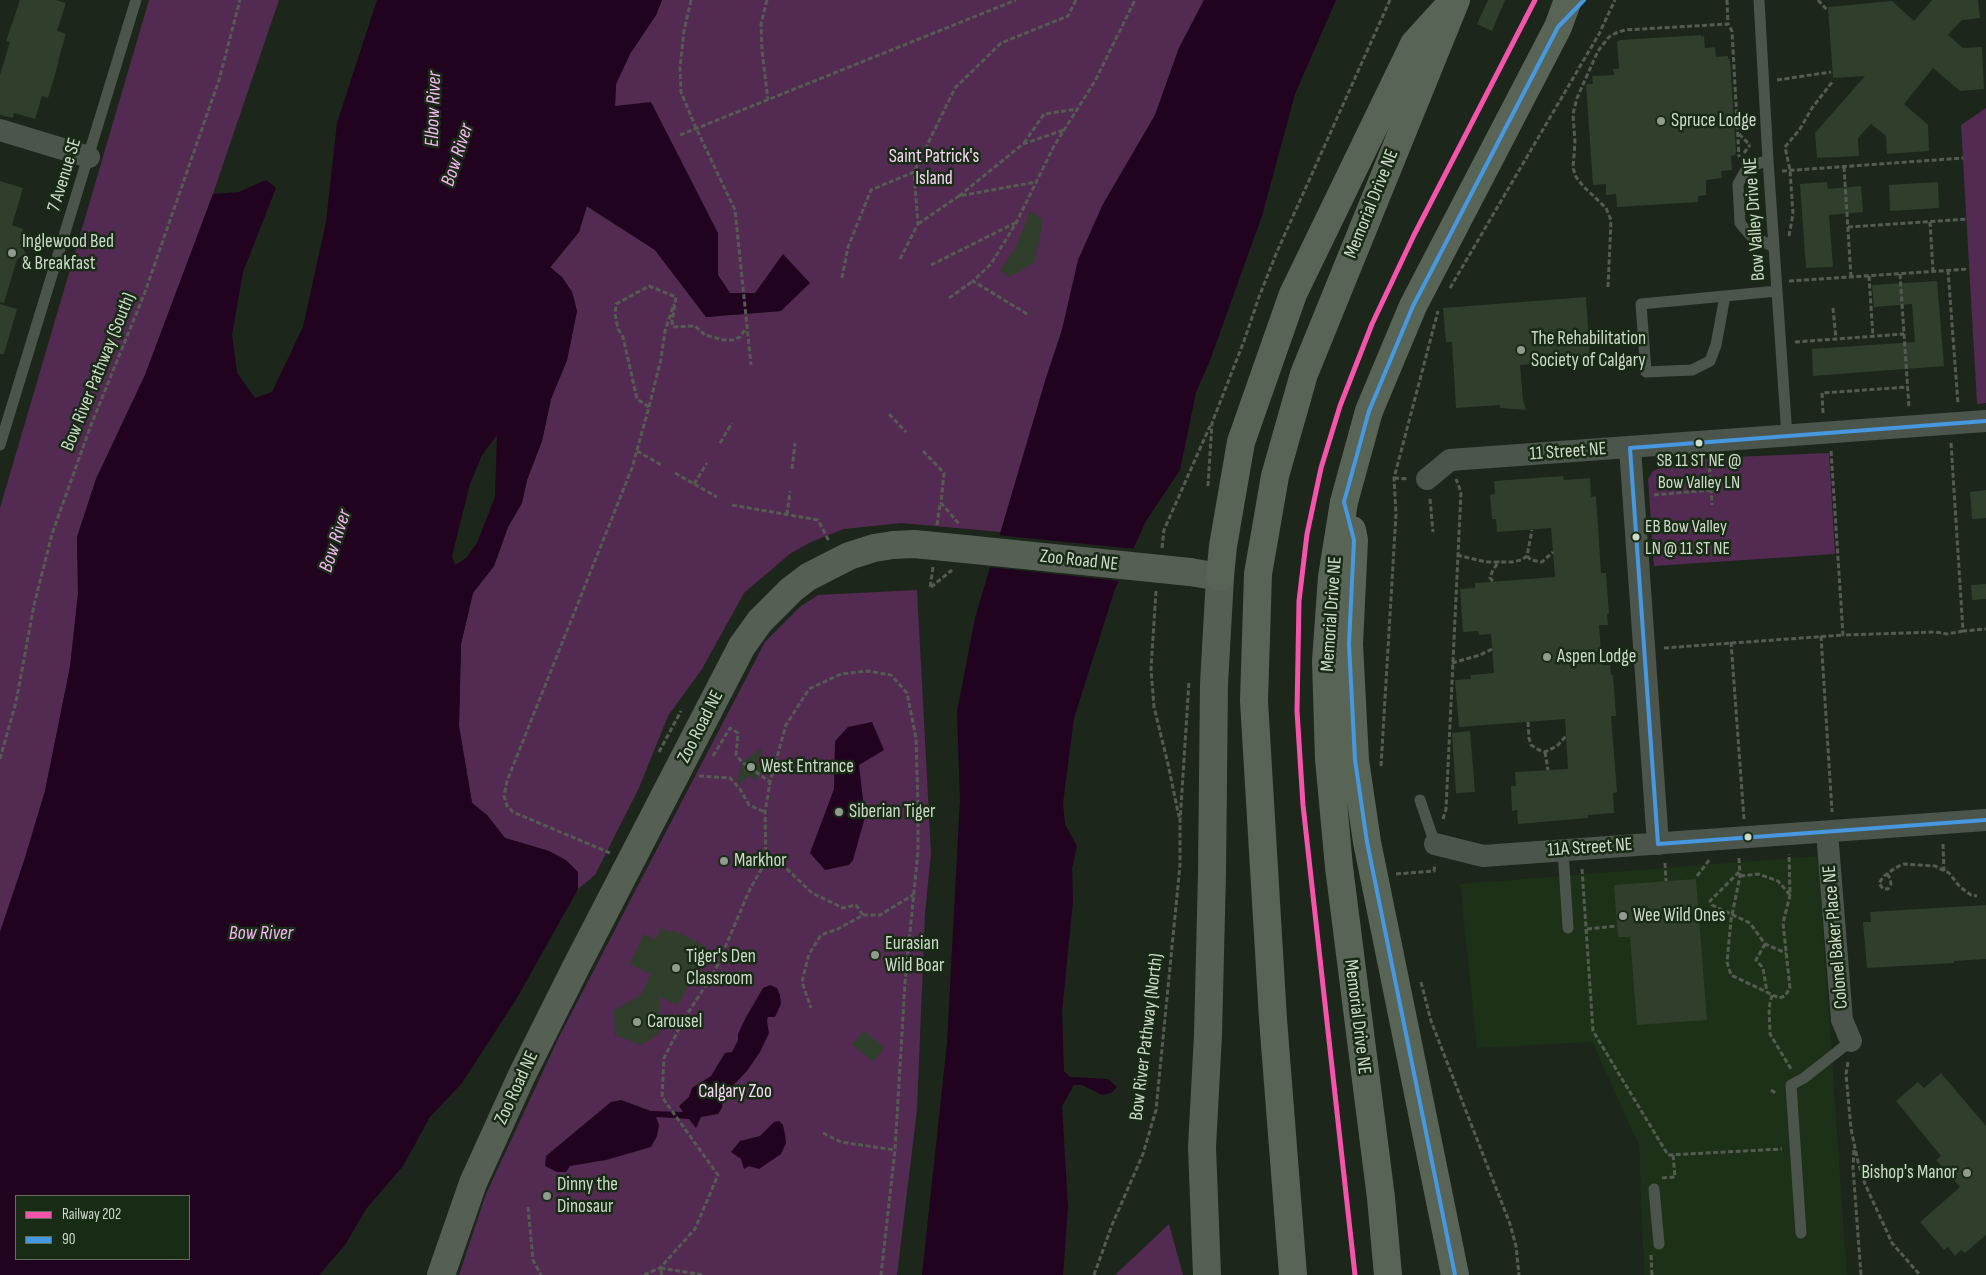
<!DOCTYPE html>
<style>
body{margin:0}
#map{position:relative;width:1986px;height:1275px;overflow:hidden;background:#1c261a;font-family:"Sofia Sans Condensed",sans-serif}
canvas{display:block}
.legend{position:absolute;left:15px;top:1195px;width:175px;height:65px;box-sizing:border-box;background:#182b15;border:1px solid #61715e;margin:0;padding:6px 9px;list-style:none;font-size:15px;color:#cedacb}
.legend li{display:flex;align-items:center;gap:10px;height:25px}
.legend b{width:25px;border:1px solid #61715e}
</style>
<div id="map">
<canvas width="1986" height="1275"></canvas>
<ul class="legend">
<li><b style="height:6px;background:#f653ac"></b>Railway 202</li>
<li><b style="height:6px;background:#4699e1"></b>90</li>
</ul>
</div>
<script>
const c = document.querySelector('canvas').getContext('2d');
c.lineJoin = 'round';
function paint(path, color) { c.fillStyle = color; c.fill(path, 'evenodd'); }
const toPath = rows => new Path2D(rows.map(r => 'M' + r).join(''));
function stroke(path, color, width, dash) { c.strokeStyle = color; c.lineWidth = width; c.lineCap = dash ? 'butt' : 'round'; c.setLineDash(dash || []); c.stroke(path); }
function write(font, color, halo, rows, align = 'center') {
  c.font = font + ' "Sofia Sans Condensed",sans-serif'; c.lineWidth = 5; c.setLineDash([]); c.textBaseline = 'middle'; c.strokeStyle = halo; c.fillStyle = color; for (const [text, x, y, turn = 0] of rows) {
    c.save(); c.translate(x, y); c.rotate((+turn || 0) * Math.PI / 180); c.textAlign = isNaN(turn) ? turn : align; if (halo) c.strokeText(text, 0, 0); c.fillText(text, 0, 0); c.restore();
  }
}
paint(toPath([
 [1818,856,1847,1275,1644,1275,1639,1145,1592,1042,1477,1048,1460,884]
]), '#1c3117');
paint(toPath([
 [149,0,279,0,213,194,145,375,96,479,77,537,78,594,70,667,45,791,24,861,0,932,0,508],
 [662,0,1204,0,1179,48,1155,115,1102,206,1046,378,1001,532,901,523,844,529,811,542,791,553,744,593,702,669,668,716,639,788,595,875,578,889,578,872,549,851,505,838,487,815,472,803,459,726,461,644,473,593,494,566,508,527,522,503,527,480,542,441,551,399,567,360,577,311,572,292,562,277,550,268,579,232,586,206,655,250,706,317,781,311,755,293,730,293,718,275,718,233,615,107,616,84,630,54,656,15],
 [1986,108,1986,403,1977,404,1961,125],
 [1829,453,1835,554,1654,566,1648,479,1653,471,1669,464,1709,458],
 [917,590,931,853,925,914,917,1110,897,1275,459,1275,486,1194,559,1037,765,642,801,606,818,595],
 [1169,1224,1183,1275,1115,1275]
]), '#532a51');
paint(toPath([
 [377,0,662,0,656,15,630,54,616,84,615,106,651,102,718,233,718,275,730,293,755,293,783,254,810,283,781,311,706,317,655,250,587,206,579,232,550,267,562,277,572,292,577,311,567,360,551,399,542,441,527,480,522,503,508,527,494,566,473,593,461,644,459,726,472,803,487,815,505,838,549,851,566,860,578,872,578,889,517,998,462,1083,430,1117,403,1166,366,1209,345,1245,319,1275,0,1275,0,932,24,861,45,791,70,667,78,594,77,537,96,479,145,375,213,194,239,192,266,180,276,188,243,272,232,335,237,373,255,398,272,392,303,327,326,222,337,123],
 [497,435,495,497,477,543,466,558,455,565,452,556,470,484,482,455],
 [16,1196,189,1196,189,1259,16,1259],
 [1204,0,1336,0,1295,94,1262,216,1209,363,1196,392,1180,470,1146,521,1115,589,1074,718,1063,803,1065,824,1077,846,1072,868,1073,901,1062,1012,1064,1071,1070,1077,1108,1079,1117,1087,1111,1093,1102,1095,1082,1085,1074,1085,1062,1106,1068,1207,1063,1275,922,1275,947,1043,960,800,957,712,975,618,1046,378,1061,334,1078,260,1102,206,1155,115,1179,48],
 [872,722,884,750,859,765,865,817,853,860,849,865,825,870,810,853,834,789,835,741,848,727],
 [770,985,777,988,780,995,781,1004,775,1017,768,1017,767,1021,769,1033,760,1052,747,1071,723,1096,722,1108,718,1114,701,1117,696,1128,689,1119,656,1117,659,1125,657,1136,651,1147,606,1160,570,1166,566,1172,557,1172,545,1166,546,1156,611,1102,621,1100,651,1111,683,1112,679,1106,689,1097,692,1088,711,1076,725,1053,732,1052,738,1040,738,1034,745,1019,763,988],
 [779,1121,783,1125,785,1135,786,1143,781,1154,759,1169,749,1166,744,1169,741,1159,731,1152,740,1141,760,1136,774,1122]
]), '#210320');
paint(toPath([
 [997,535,1136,549,1121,581,988,567]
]), '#1c261a');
paint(toPath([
 [20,0,56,0,66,3,57,31,66,34,58,61,59,61,48,98,42,96,35,119,14,113,13,118,0,115,0,75,10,42,6,41],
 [1488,0,1505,0,1492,31,1477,24],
 [1932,0,1978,0,1980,18,1962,20,1948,35,1963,48,1982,47,1984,89,1960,91,1933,68,1904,104,1928,125,1929,151,1887,154,1886,136,1871,124,1858,138,1859,156,1817,158,1815,133,1865,76,1833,78,1828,7,1892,1,1914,21],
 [1701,35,1701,37,1704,36,1705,48,1715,47,1716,57,1728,56,1728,59,1730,59,1736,152,1735,155,1731,156,1732,170,1721,171,1722,178,1706,180,1706,195,1698,196,1698,202,1617,207,1616,194,1606,195,1606,184,1593,185,1586,84,1593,84,1592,76,1614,75,1613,69,1619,69,1617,42,1620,40],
 [0,181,23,188,12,225,23,229,20,243,26,254,17,259,4,303,0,302],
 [1827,182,1828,189,1861,186,1863,212,1829,215,1833,267,1806,268,1800,184],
 [1938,182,1939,208,1890,211,1889,185],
 [1030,211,1041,218,1041,230,1034,263,1010,277,1000,271,1016,247],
 [1937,281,1944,366,1813,376,1812,349,1915,342,1912,304,1874,307,1872,285],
 [1586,297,1590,359,1520,365,1523,400,1526,410,1500,408,1500,405,1456,408,1452,342,1446,342,1443,308],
 [0,304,17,309,4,354,0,354],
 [1563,476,1564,480,1590,478,1591,497,1596,496,1601,573,1606,573,1609,614,1607,614,1608,625,1599,625,1602,665,1610,665,1611,675,1613,675,1616,716,1611,716,1617,792,1613,793,1614,813,1588,815,1588,818,1518,824,1517,810,1512,811,1511,786,1516,786,1515,772,1568,769,1565,719,1459,727,1455,680,1471,679,1471,675,1494,673,1491,634,1479,635,1478,631,1463,632,1460,589,1475,588,1475,583,1555,577,1551,528,1497,532,1496,519,1492,519,1490,495,1495,494,1494,481],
 [1986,490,1986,518,1972,519,1970,492],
 [1986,584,1986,599,1972,600,1971,585],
 [1470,731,1475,792,1456,793,1452,733],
 [762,748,757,764,763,769,755,780,749,776,736,787,742,762],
 [1696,879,1707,1020,1637,1025,1630,937,1618,937,1614,885],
 [1986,905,1986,959,1954,961,1954,963,1867,968,1863,922,1871,922,1870,912],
 [661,928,672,933,673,930,707,947,678,1005,659,996,660,1033,641,1045,615,1035,614,1010,641,995,651,974,630,964,644,934,655,940],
 [864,1031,884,1048,873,1062,852,1044],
 [1941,1073,1986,1126,1986,1235,1965,1253,1961,1250,1955,1256,1948,1247,1944,1250,1920,1222,1960,1187,1936,1160,1941,1156,1896,1101,1918,1082,1924,1088]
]), '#303e2c');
stroke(toPath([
 [691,0,684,31,680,67,681,92,696,128,735,210,751,365],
 [767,0,761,24,762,51,768,100],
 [1727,0,1728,24],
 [1818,0,1828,11],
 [1777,80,1831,72],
 [1739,134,1750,145],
 [680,135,1016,0],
 [1024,143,1044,114,1077,109],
 [1744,153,1750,145],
 [1844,167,1851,277],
 [1782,171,1963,158],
 [959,196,1023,144,1064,130],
 [1930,222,1933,271],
 [918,224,959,196,1036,182],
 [1848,227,1968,219],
 [1789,236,1793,214,1790,170,1785,147,1800,129,1812,108,1833,81],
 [900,259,918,224,914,172],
 [931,265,1015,223],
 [1948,270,1958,404],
 [1900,274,1909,408],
 [1869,276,1873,337],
 [842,278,848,247,871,190,914,172,955,88,1001,43,1068,16,1076,0],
 [1789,281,1968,269],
 [1608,287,1611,220,1606,208,1583,186,1576,177,1573,168,1575,143,1573,114,1577,98,1598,51,1609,37,1616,33,1625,30,1728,24,1732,31,1739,157],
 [1450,288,1599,34,1615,0],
 [949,298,973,281],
 [1833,308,1836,339],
 [1027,314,973,281,991,264,1016,223,1054,146,1095,81,1135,0],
 [1795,342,1904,334],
 [649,407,661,359,665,331,674,304],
 [1823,413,1822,393,1908,387],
 [889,414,906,432],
 [720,443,732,423],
 [1951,443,1963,631,1986,629],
 [637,451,663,466],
 [923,451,944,473,941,503,960,525],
 [1831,451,1843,635,1936,632,1947,634,1963,631],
 [792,469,795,443],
 [675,473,717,497],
 [1394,478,1409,479],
 [694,484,707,463],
 [1208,486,1212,423,1244,341,1259,297,1276,254,1390,0],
 [1711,488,1712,505],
 [1654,495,1711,490,1709,461],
 [1430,499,1433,532],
 [732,505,818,520,829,541],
 [787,515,790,491],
 [937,525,940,504],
 [1162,548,1164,530,1210,426],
 [1457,555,1486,562,1512,562,1521,560,1527,556,1532,530],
 [1527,556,1531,560,1542,562,1553,552],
 [933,567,930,588,952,570],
 [1493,581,1490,578,1492,572,1499,561],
 [1156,591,1151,669,1154,707,1168,764,1179,817],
 [1821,636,1832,812],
 [1731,642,1744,819],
 [1664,648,1843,635],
 [1452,663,1480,655,1492,649],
 [1528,722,1529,738,1531,745,1539,750,1545,752,1557,746,1566,736],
 [659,752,681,711],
 [1545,752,1548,770],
 [713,756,730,728,738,733,736,755,742,762,770,782],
 [0,759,16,702,34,605,52,534,91,425,145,292,219,80,240,0],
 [1381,766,1396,514,1394,478,1438,311],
 [699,776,730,778,740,789,749,805,765,812],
 [1443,819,1446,809,1461,492,1456,479],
 [1943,844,1944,871],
 [610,853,513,812,507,806,504,796,507,781,632,468,649,407,637,399,623,337,618,329,615,314,616,304,649,286,676,297,672,322,673,327,695,326,705,335,724,340,733,340,740,337,746,328],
 [1739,858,1740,876,1731,920,1727,962,1731,975,1779,998,1785,996,1790,988,1783,923,1790,895,1789,854],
 [766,861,784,866,812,893,843,908,856,905,863,915,838,929,821,935,809,954,802,982,811,1008],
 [1665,863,1666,881],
 [1582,869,1593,1031,1668,1155,1782,1149],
 [1739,872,1710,901,1712,905,1750,923,1765,944,1786,953],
 [1396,874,1434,871,1435,864],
 [1887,874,1890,878,1891,884,1888,889,1883,889,1879,883,1884,876,1887,874,1895,868,1904,864,1935,866,1949,873,1960,887,1971,895,1977,896],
 [1697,876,1710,859],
 [1740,876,1758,874,1778,881,1790,895],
 [863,915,880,915,913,895],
 [1587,929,1617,926],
 [1765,944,1756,960,1763,968,1767,992],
 [1421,982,1431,1021,1510,1224,1516,1246,1519,1275],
 [1772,995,1769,1008,1770,1034,1791,1069],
 [1848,1062,1846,1074,1851,1129,1858,1162,1865,1184,1892,1243,1920,1275],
 [1771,1090,1777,1094],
 [823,1133,841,1142,895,1150],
 [1854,1150,1853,1168,1861,1275],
 [1662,1178,1675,1177,1673,1155],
 [528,1207,533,1260,541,1275],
 [1651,1255,1652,1275],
 [644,1275,660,1268,695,1229,718,1175,662,1097,664,1058,684,1019,715,971,750,889,766,861,765,812,770,782,786,725,809,689,841,674,868,671,891,675,907,693,916,738,918,805,918,851,905,983,895,1150,881,1275],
 [662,1275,660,1268,704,1275],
 [1094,1275,1112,1225,1143,1154,1156,1110,1180,865,1180,822,1189,681]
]), '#545c52', 3, [5, 2.5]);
stroke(toPath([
 [1759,0,1768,160,1787,436],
 [1768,160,1747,168,1738,184,1740,223,1750,235,1774,247],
 [1725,296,1716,345,1710,361,1692,370,1646,372,1641,304,1725,296,1777,291],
 [0,445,136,0],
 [1420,800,1435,844],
 [1563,850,1568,928],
 [1654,1189,1659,1244],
 [1801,1233,1791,1085,1804,1078,1851,1041]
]), '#4c554b', 11);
stroke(toPath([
 [0,130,89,157],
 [1630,448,1658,844],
 [1427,479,1450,460,1986,421],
 [1827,832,1842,1020,1851,1041],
 [1435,844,1483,856,1986,820]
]), '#4c554b', 22);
stroke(toPath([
 [1190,572,1220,577,1214,684,1212,873,1208,1035,1202,1147,1207,1275],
 [441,1275,473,1183,522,1075,576,967,742,646,760,621,791,590,808,577,849,556,874,548,893,545,914,544,965,549]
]), '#555f54', 28);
stroke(toPath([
 [1352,530,1354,540,1349,644,1355,760,1367,842,1455,1275],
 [1220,577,1223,546,1241,442,1293,294,1414,44,1444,11],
 [1293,1275,1273,1019,1254,701,1258,574,1275,476,1304,374,1456,0],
 [1388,1275,1381,1198,1339,867,1329,759,1326,661,1332,577,1344,502,1369,411,1413,306,1558,27,1568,0]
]), '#586456', 28);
stroke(toPath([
 [965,549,1190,572]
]), '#555f54', 28);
stroke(toPath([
 [1630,448,1658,844],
 [1630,448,1986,421],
 [1658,844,1986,820],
 [1455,1275,1367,842,1355,760,1349,644,1354,540,1344,502,1369,411,1413,306,1558,27,1584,0]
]), '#4699e1', 4);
stroke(toPath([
 [1355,1275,1303,805,1297,711,1299,601,1307,534,1321,468,1340,406,1372,324,1414,235,1535,0]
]), '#f653ac', 5);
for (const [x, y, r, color] of [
 [1661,121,5,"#909b8d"],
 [12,253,5,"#909b8d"],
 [1521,350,5,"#909b8d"],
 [1699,443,4.5,"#cedacb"],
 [1636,537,4.5,"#cedacb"],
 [1547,657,5,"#909b8d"],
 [751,767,5,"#909b8d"],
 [839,812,5,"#909b8d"],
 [1748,837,4.5,"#cedacb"],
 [724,861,5,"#909b8d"],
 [1623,916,5,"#909b8d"],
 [875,955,5,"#909b8d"],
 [676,968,5,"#909b8d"],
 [637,1022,5,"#909b8d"],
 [1967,1173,5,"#909b8d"],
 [547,1196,5,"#909b8d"]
]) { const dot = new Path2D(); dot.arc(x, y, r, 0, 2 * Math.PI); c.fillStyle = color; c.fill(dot); stroke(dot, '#182b15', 2); }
write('18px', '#cedacb', '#182b15', [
 ["SB 11 ST NE @",1699,461],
 ["Bow Valley LN",1699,483],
 ["EB Bow Valley",1645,527,"left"],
 ["LN @ 11 ST NE",1645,549,"left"]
]);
write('19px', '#cedacb', '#182b15', [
 ["Spruce Lodge",1671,121],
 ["Inglewood Bed",22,242],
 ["& Breakfast",22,264],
 ["The Rehabilitation",1531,339],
 ["Society of Calgary",1531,361],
 ["Aspen Lodge",1557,657],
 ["West Entrance",761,767],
 ["Siberian Tiger",849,812],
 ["Markhor",734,861],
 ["Wee Wild Ones",1633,916],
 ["Eurasian",885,944],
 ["Wild Boar",885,966],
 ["Tiger's Den",686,957],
 ["Classroom",686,979],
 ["Carousel",647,1022],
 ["Bishop's Manor",1957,1173,"right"],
 ["Dinny the",557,1185],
 ["Dinosaur",557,1207]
], 'left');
write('19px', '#f9d7f7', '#182b15', [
 ["Saint Patrick's",934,157],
 ["Island",934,179],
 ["Calgary Zoo",735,1092]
]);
write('19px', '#cedacb', '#182b15', [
 ["7 Avenue SE",65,175,-73],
 ["Memorial Drive NE",1372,204,-68],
 ["Bow Valley Drive NE",1755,219,-94],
 ["Bow River Pathway (South)",99,372,-68],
 ["11 Street NE",1568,452,-4],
 ["Zoo Road NE",1079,561,6],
 ["Memorial Drive NE",1332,614,-86],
 ["Zoo Road NE",701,727,-63],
 ["11A Street NE",1590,848,-4],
 ["Colonel Baker Place NE",1836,937,-95],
 ["Memorial Drive NE",1357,1017,83],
 ["Bow River Pathway (North)",1147,1037,-83],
 ["Zoo Road NE",517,1088,-65]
]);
write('italic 20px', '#f9b5f5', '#182b15', [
 ["Elbow River",434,109,-88],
 ["Bow River",458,155,-72],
 ["Bow River",336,541,-72],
 ["Bow River",261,934]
]);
</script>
